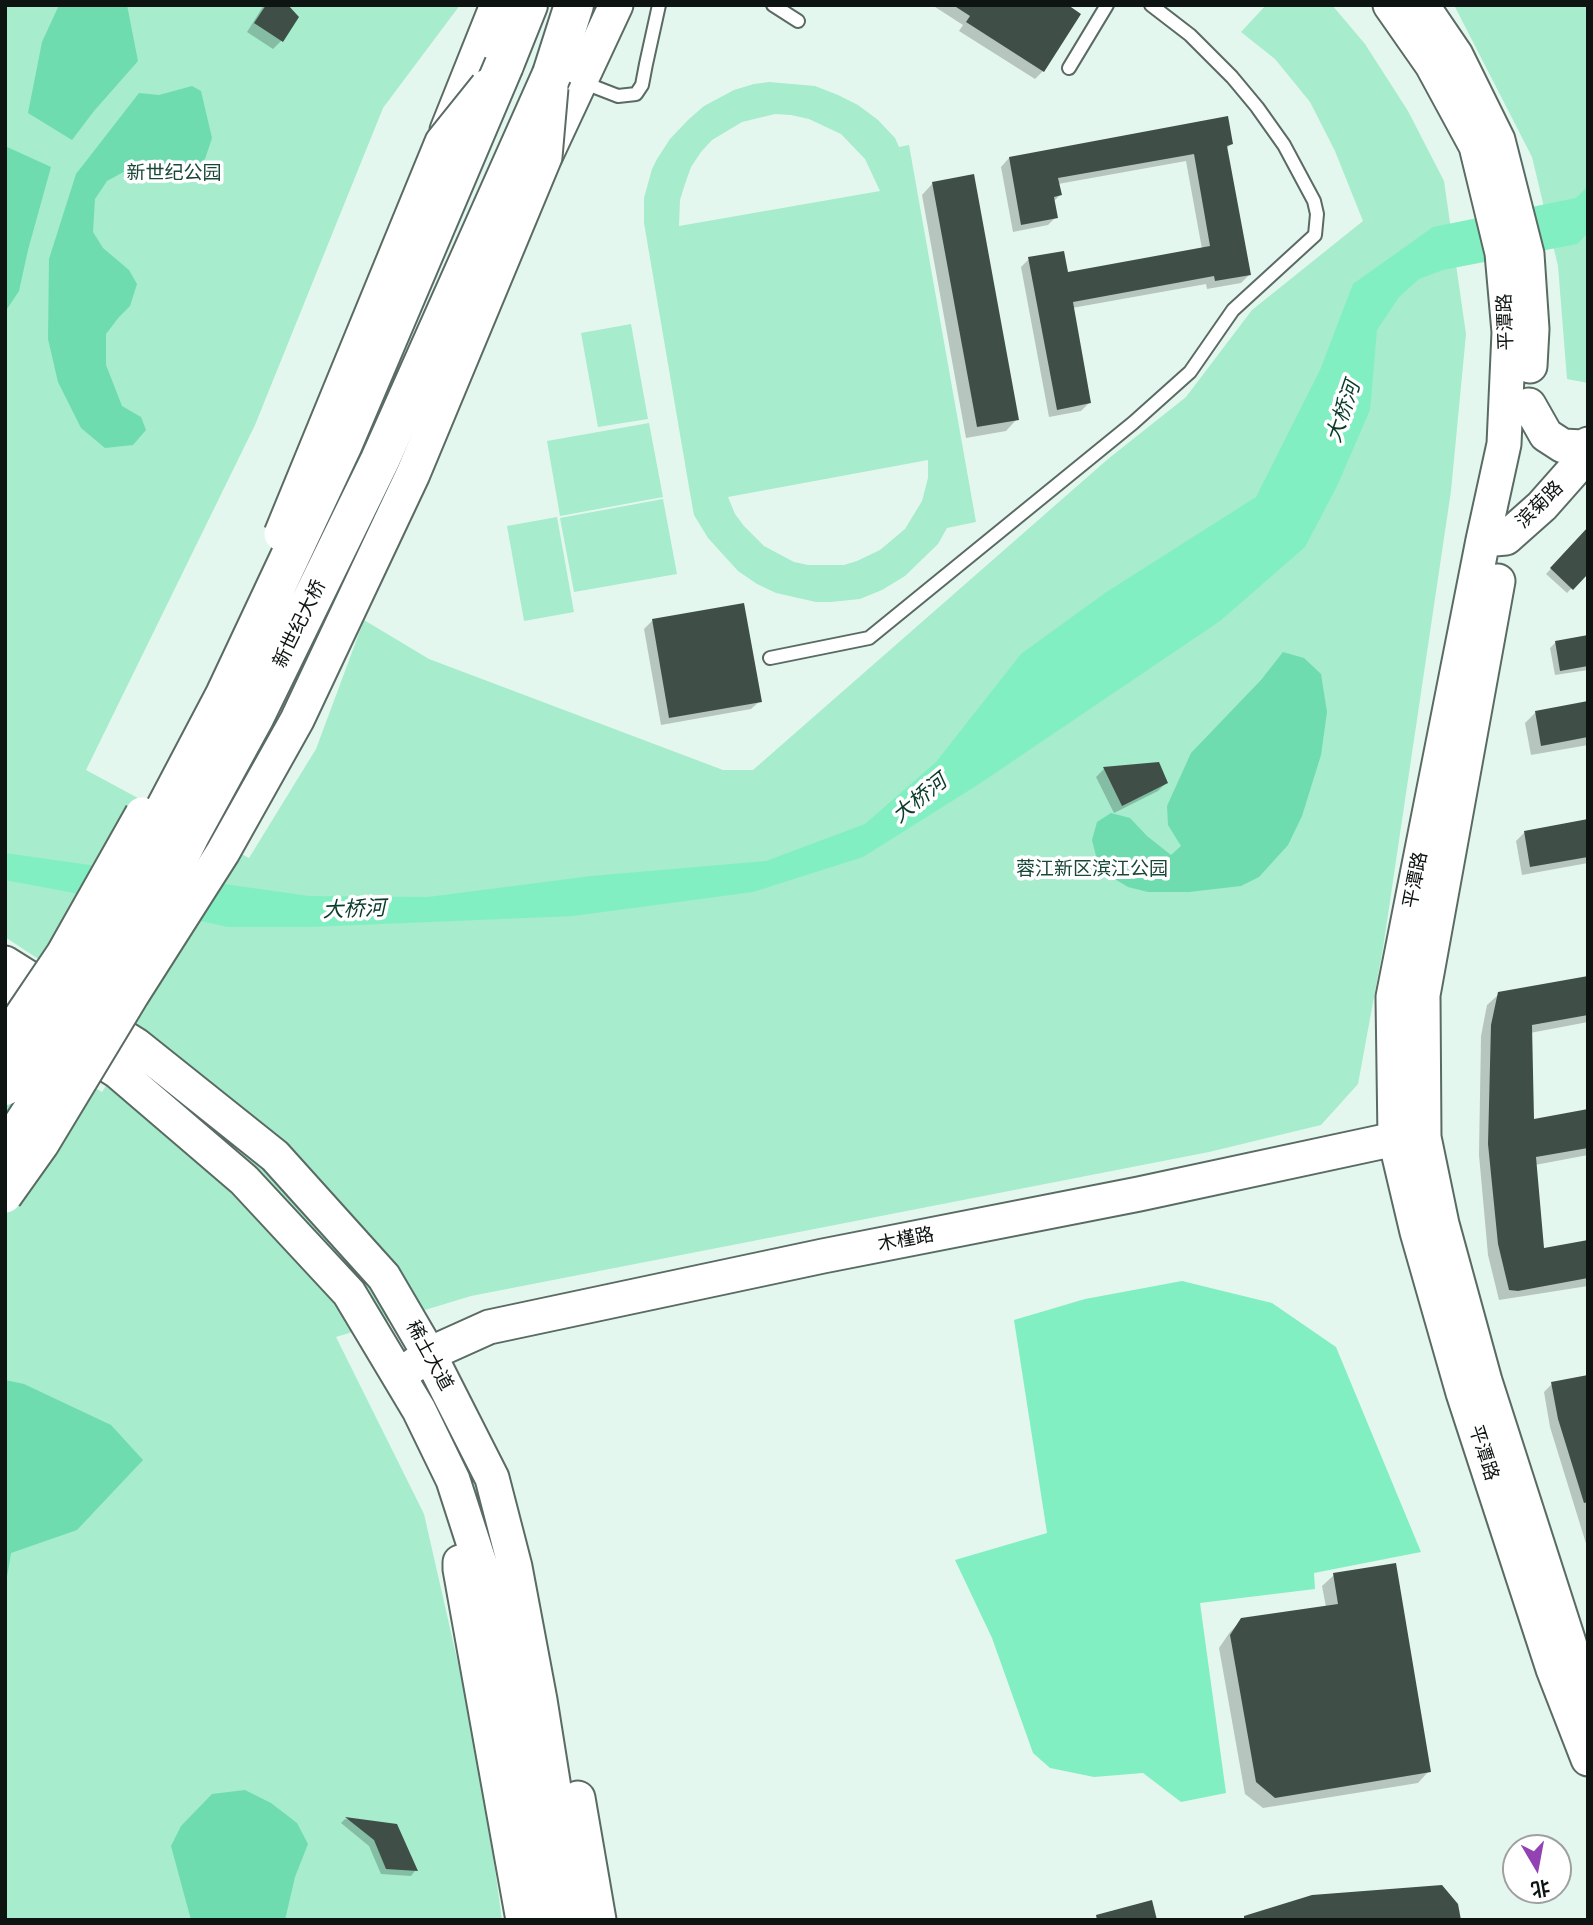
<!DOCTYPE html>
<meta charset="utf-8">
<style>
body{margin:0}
#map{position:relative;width:1593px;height:1925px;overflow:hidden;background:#e4f7ee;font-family:"Fira Sans","Noto Sans SC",sans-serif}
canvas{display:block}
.frame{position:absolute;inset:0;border:7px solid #0d1411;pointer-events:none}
.north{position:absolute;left:1502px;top:1834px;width:70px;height:70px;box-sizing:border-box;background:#fff;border:2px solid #9ea1a0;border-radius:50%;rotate:170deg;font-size:19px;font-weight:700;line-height:28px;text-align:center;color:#0d1411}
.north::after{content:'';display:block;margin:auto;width:24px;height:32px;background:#9242b2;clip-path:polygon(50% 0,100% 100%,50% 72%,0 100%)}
</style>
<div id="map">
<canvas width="1593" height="1925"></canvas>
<div class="frame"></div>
<div class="north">北</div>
</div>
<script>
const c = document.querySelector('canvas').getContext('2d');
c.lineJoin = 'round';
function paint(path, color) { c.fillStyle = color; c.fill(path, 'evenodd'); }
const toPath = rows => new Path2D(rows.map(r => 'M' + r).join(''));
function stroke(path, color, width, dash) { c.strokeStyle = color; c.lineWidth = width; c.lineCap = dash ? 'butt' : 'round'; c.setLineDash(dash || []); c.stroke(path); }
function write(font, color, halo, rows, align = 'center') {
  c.font = font + ' "Fira Sans","Noto Sans SC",sans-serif'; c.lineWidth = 7; c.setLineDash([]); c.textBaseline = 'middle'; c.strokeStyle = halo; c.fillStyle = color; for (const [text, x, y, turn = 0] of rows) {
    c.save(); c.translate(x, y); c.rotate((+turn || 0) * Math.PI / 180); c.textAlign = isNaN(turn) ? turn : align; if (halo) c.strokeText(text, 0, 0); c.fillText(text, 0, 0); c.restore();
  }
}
paint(toPath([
 [5,5,460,5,383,108,255,425,86,770,249,858,316,749,364,620,429,659,723,770,753,770,1108,459,1186,397,1252,310,1363,221,1335,151,1310,102,1275,59,1241,32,1266,5,1332,5,1365,44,1408,111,1444,181,1466,334,1451,491,1383,948,1358,1084,1321,1125,1209,1152,471,1296,336,1337,424,1514,480,1760,502,1920,5,1920,5,1034,102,1092,143,1028,5,937],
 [1454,5,1588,5,1588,383,1567,379,1558,266,1532,157],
 [769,82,815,86,838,95,858,105,878,120,895,138,899,147,909,145,976,522,947,528,938,544,905,576,882,590,860,599,831,602,816,602,776,593,757,584,738,571,708,538,694,515,690,493,644,223,644,198,652,169,657,159,670,139,688,120,704,106,734,90,754,84],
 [775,114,791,115,809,119,841,134,865,159,880,191,679,226,680,200,685,184,691,167,701,152,712,140,742,122],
 [928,460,928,478,922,501,905,529,880,550,857,561,844,565,808,565,794,562,764,546,744,526,735,514,728,497],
 [631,324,648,419,598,427,581,333],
 [649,423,663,497,560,516,547,441],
 [663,499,677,574,574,592,560,518],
 [557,517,574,612,524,621,507,526]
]), '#a6eccd');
paint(toPath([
 [59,5,127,5,138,61,94,111,72,140,28,113,42,42],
 [192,86,201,91,212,138,205,159,193,169,127,170,107,181,95,199,93,232,103,248,129,270,137,284,130,306,119,317,106,334,106,365,122,406,141,417,146,430,133,445,105,448,81,428,58,382,48,339,49,259,76,174,139,93,159,95],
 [5,146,51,167,28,250,19,291,5,312],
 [1283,652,1304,658,1321,674,1327,712,1321,755,1302,816,1288,845,1259,877,1241,886,1189,892,1148,892,1128,887,1108,875,1097,860,1092,840,1097,822,1111,813,1130,818,1147,836,1171,855,1181,846,1168,825,1167,806,1191,753,1261,680],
 [5,1380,24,1384,111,1425,143,1460,77,1530,11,1553,5,1589],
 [245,1790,271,1803,297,1823,308,1844,295,1877,285,1920,191,1920,171,1846,181,1826,212,1794]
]), '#6fdcb0');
paint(toPath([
 [1588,186,1588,233,1577,244,1443,270,1419,279,1399,297,1377,330,1370,410,1337,486,1305,547,1220,621,979,784,863,857,753,892,573,916,311,927,228,927,69,892,5,880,5,853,309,896,428,897,591,876,766,861,865,824,936,762,1021,654,1105,593,1256,497,1320,370,1353,284,1433,227,1576,198],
 [1182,1281,1272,1303,1336,1347,1421,1552,1314,1573,1315,1589,1200,1603,1226,1793,1181,1802,1143,1773,1094,1777,1050,1768,1033,1753,992,1638,955,1560,1047,1533,1014,1320,1085,1299]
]), '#82efc2');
paint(toPath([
 [264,5,286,5,281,41,273,49,247,32],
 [932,5,1065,5,1043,71,1035,79,959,31,963,25],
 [1231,144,1226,149,1249,275,1241,283,1207,289,1206,284,1072,308,1089,403,1081,411,1049,417,1021,267,1029,259,1067,274,1202,249,1186,161,1058,184,1060,195,1054,201,1056,217,1048,225,1013,232,1001,167,1009,158],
 [933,183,1017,419,1006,431,966,438,922,195],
 [1588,529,1588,571,1567,593,1546,574],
 [652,621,760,701,751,709,661,725,644,629],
 [1588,637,1588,670,1555,675,1550,648,1555,643],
 [1588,703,1588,745,1531,755,1525,723,1536,712],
 [1158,764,1166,783,1158,791,1114,813,1096,777,1104,769],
 [1588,821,1588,863,1522,875,1516,841,1524,833],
 [1588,978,1588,1022,1530,1033,1532,1121,1588,1111,1588,1155,1535,1165,1543,1250,1588,1242,1588,1286,1499,1300,1488,1255,1479,1155,1481,1036,1487,1005,1498,995],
 [1588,1377,1588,1550,1550,1427,1544,1392,1552,1384],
 [1334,1575,1429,1771,1418,1783,1263,1808,1245,1794,1219,1648,1230,1632,1242,1620,1326,1607,1322,1586],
 [345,1819,396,1826,415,1871,411,1876,381,1874,369,1846,341,1823]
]), '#0003');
paint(toPath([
 [266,5,288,5,299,17,283,42,254,23],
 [953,5,1068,5,1081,14,1044,72,966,22,970,16],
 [1228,116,1233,144,1227,146,1251,275,1215,281,1214,276,1073,302,1091,403,1057,410,1028,257,1064,251,1068,272,1210,246,1194,154,1058,178,1062,195,1054,197,1058,218,1021,225,1009,157],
 [974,174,1019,420,977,427,932,182],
 [1588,527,1588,574,1573,590,1550,568],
 [744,603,762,702,669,718,652,619],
 [1588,635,1588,666,1560,671,1555,641],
 [1588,701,1588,737,1541,746,1535,711],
 [1159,762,1168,783,1122,806,1103,767],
 [1588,819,1588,857,1530,867,1524,831],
 [1588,976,1588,1015,1532,1025,1534,1119,1588,1109,1588,1148,1536,1157,1544,1248,1588,1240,1588,1278,1518,1291,1509,1290,1498,1244,1488,1144,1491,1025,1498,992],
 [1588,1375,1588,1502,1584,1503,1558,1419,1551,1382],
 [1396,1563,1431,1772,1275,1798,1256,1782,1230,1635,1241,1618,1338,1604,1333,1573],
 [345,1817,397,1824,418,1871,386,1869,374,1840],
 [1442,1885,1458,1904,1461,1920,1244,1920,1244,1916,1312,1895],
 [1152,1900,1157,1920,1097,1920,1096,1915]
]), '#3f4f48');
const lane = toPath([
 [773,5,798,21],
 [1069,68,1107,5],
 [582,82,618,96,636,94,642,85,646,64,659,5],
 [770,658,869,638,1133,423,1190,372,1233,310,1315,235,1317,214,1314,201,1284,145,1257,107,1232,77,1190,35,1151,5]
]);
const secondary = toPath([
 [1390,5,1432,65,1476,146,1502,253,1509,332,1504,444,1483,540,1393,997,1395,1139,1417,1232,1463,1393,1553,1669,1588,1759],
 [1422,5,1456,55,1498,140,1527,254,1532,329,1530,366],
 [447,130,497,5],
 [546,155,616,5],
 [1529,405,1546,435,1563,446,1583,447,1588,444],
 [1483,540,1506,538,1542,506,1588,454],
 [1498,581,1423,995,1424,1137,1442,1224,1485,1381,1575,1661,1588,1692],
 [5,963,136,1045,275,1156,384,1277,429,1354,492,1478,515,1567,540,1700,575,1920],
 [5,999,118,1072,244,1180,349,1293,419,1410,453,1480,484,1576,512,1705,548,1920],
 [413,1366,429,1354,489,1327,823,1256,1139,1194,1395,1139,1418,1137],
 [460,1562,460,1569,523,1920],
 [578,1798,599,1920]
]);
const highway = toPath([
 [504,65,528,5],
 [552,74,574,5]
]);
stroke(lane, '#5a6b63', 16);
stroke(secondary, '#5a6b63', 37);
stroke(highway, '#5a6b63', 42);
stroke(lane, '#fff', 12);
stroke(secondary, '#fff', 33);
stroke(highway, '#fff', 38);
const secondaryBridge = toPath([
 [281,534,442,142,487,86],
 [5,1040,63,954,142,814],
 [5,1196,42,1144,132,995,223,852,297,720,413,474,545,157,551,88]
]);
const highwayBridge = toPath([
 [5,1086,84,963,225,695,342,446,504,65],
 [5,1152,118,979,190,835,254,718,380,460,552,74]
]);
stroke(secondaryBridge, '#5a6b63', 37, []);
stroke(highwayBridge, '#5a6b63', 42, []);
stroke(secondaryBridge, '#fff', 33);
stroke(highwayBridge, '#fff', 38);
write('19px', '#1a4837', '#fff', [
 ["新世纪公园",174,174],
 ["蓉江新区滨江公园",1092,870]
]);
write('19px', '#0d1411', '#fff', [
 ["平潭路",1506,322,-92],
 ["滨菊路",1540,505,-45],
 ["新世纪大桥",300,624,-64],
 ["平潭路",1416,880,-79],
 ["木槿路",906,1240,-11],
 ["稀土大道",429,1356,61],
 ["平潭路",1483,1453,72]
]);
write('italic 21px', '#093b2a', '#fff', [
 ["大桥河",1344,412,-71],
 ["大桥河",920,799,-39],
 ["大桥河",354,910,-2]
]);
</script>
